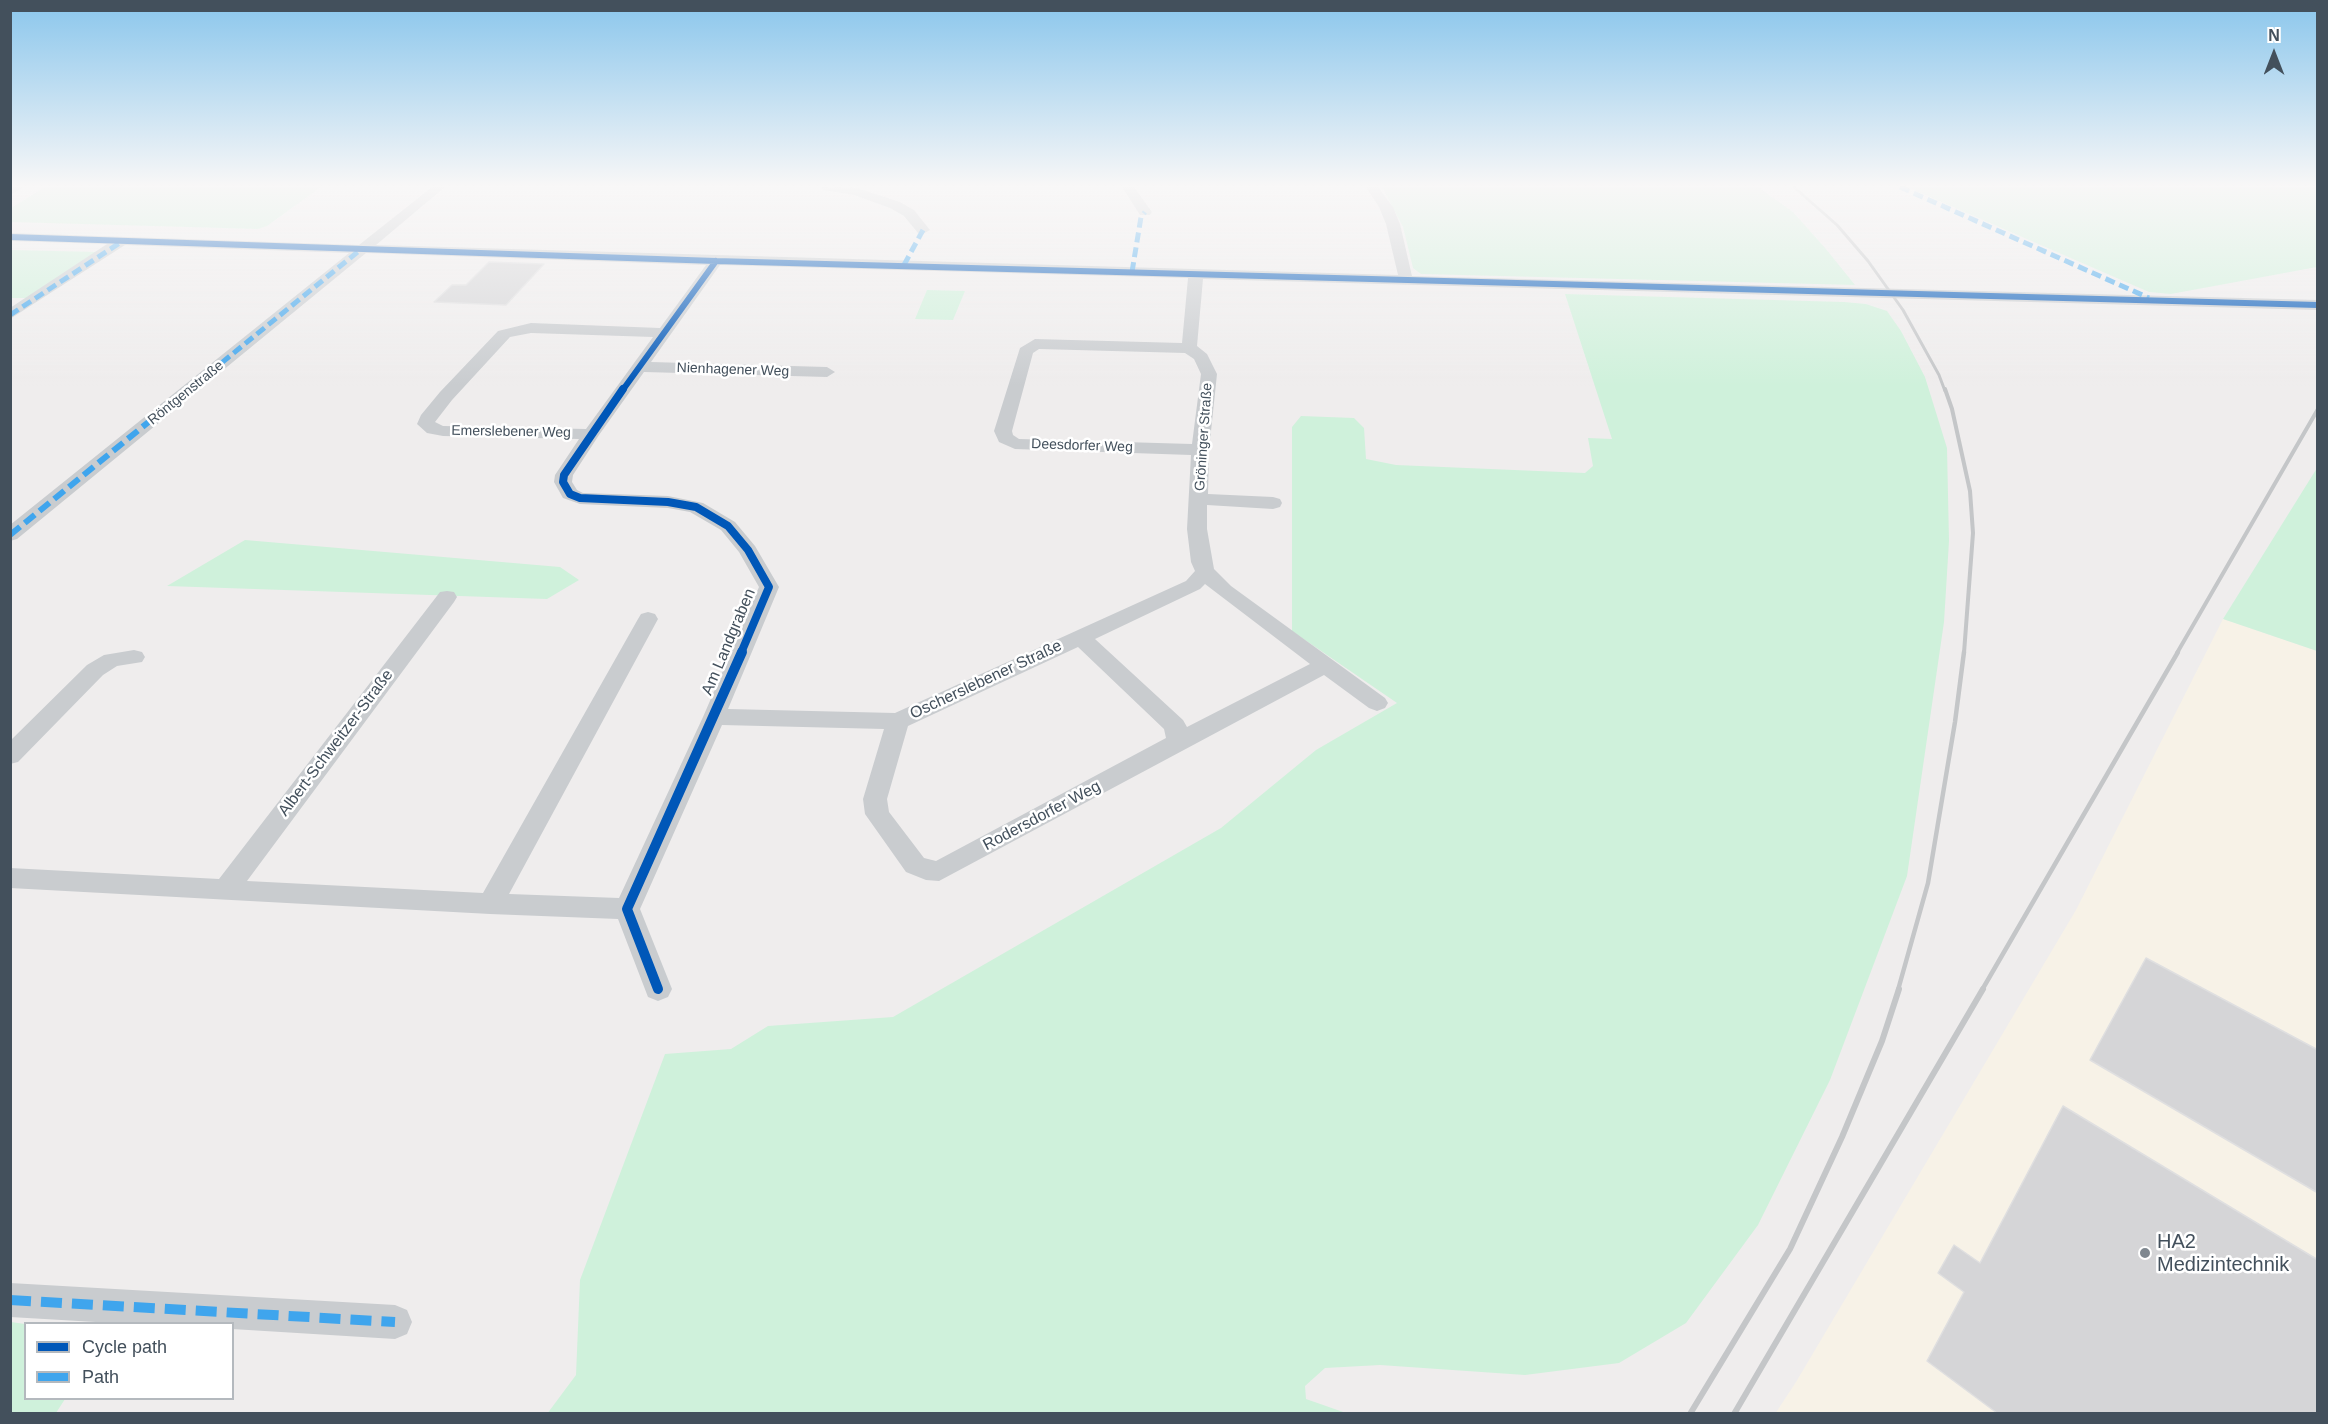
<!DOCTYPE html>
<meta charset="utf-8">
<style>
body{margin:0}
#map{position:relative;width:2328px;height:1424px;overflow:hidden;background:#efeded;font-family:Helvetica,sans-serif}
canvas{display:block}
.frame{position:absolute;inset:0;border:12px solid #43505c;pointer-events:none}
.legend{position:absolute;left:24px;top:1322px;width:210px;height:78px;box-sizing:border-box;background:#fff;border:2px solid #b4b9be;margin:0;padding:8px 10px;list-style:none;font-size:18px;color:#43505c}
.legend li{display:flex;align-items:center;gap:12px;height:30px}
.legend b{width:30px;border:2px solid #b4b9be}
.north{position:absolute;left:2244px;top:24px;width:60px;height:60px;-webkit-text-stroke:4px #fff;paint-order:stroke;rotate:0deg;font-size:16px;font-weight:700;line-height:24px;text-align:center;color:#43505c}
.north::after{content:'';display:block;margin:auto;width:21px;height:27px;background:#43505c;clip-path:polygon(50% 0,100% 100%,50% 72%,0 100%)}
</style>
<div id="map">
<canvas width="2328" height="1424"></canvas>
<div class="frame"></div>
<ul class="legend">
<li><b style="height:8px;background:#0057b8"></b>Cycle path</li>
<li><b style="height:8px;background:#3fa5ed"></b>Path</li>
</ul>
<div class="north">N</div>
</div>
<script>
const c = document.querySelector('canvas').getContext('2d');
c.lineJoin = 'round';
function paint(path, color) { c.fillStyle = color; c.fill(path, 'evenodd'); }
const toPath = rows => new Path2D(rows.map(r => 'M' + r).join(''));
function stroke(path, color, width, dash) { c.strokeStyle = color; c.lineWidth = width; c.lineCap = dash ? 'butt' : 'round'; c.setLineDash(dash || []); c.stroke(path); }
function write(font, color, halo, rows, align = 'center') {
  c.font = font + ' Helvetica,sans-serif'; c.lineWidth = 5; c.setLineDash([]); c.textBaseline = 'middle'; c.strokeStyle = halo; c.fillStyle = color; for (const [text, x, y, turn = 0] of rows) {
    c.save(); c.translate(x, y); c.rotate((+turn || 0) * Math.PI / 180); c.textAlign = isNaN(turn) ? turn : align; if (halo) c.strokeText(text, 0, 0); c.fillText(text, 0, 0); c.restore();
  }
}
paint(toPath([
 [2223,619,2317,651,2317,1413,1775,1414,1796,1382,2076,910]
]), '#f7f2e7');
paint(toPath([
 [45,187,321,187,267,226,258,229,11,222,11,208],
 [1382,187,1758,187,1793,212,1826,249,1855,285,1421,274,1413,268,1403,227],
 [1907,187,2317,187,2317,267,2171,294,2149,292],
 [11,250,99,252,28,298,11,298],
 [927,290,965,291,953,320,915,319],
 [1565,294,1844,302,1866,304,1887,311,1901,331,1925,377,1947,448,1949,541,1944,622,1907,876,1830,1080,1758,1225,1686,1323,1619,1363,1525,1375,1380,1365,1325,1368,1305,1386,1306,1399,1346,1413,547,1414,576,1375,580,1280,665,1054,731,1049,768,1026,893,1017,1221,828,1316,750,1397,703,1292,631,1292,427,1301,416,1354,418,1364,428,1366,459,1396,465,1585,473,1593,466,1588,438,1612,439],
 [2317,468,2318,651,2317,651,2223,619],
 [245,540,560,567,579,580,547,599,167,586],
 [11,1322,25,1324,26,1398,65,1399,56,1413,11,1413]
]), '#cff1db');
const building = toPath([
 [489,262,544,264,506,305,434,302,452,285,466,285,489,262],
 [2146,958,2318,1050,2318,1193,2090,1060,2146,958],
 [2063,1106,2318,1260,2318,1413,1997,1413,1927,1361,1964,1292,1938,1273,1954,1245,1980,1263,2063,1106]
]);
paint(building, '#d5d5d7');
stroke(building, '#dfdfe0', 1.5);
paint(toPath([
 [10,187,25,187,10,195,10,187],
 [432,187,445,187,376,245,1398,275,1386,224,1379,207,1366,187,1378,187,1393,207,1400,224,1412,276,2318,300,2318,310,1203,279,1197,346,1207,354,1217,374,1209,450,1208,494,1273,497,1280,499,1282,503,1280,507,1273,509,1207,505,1207,529,1214,569,1231,586,1385,698,1388,703,1385,708,1377,711,1369,708,1324,675,939,881,926,880,906,872,865,814,863,799,884,729,722,725,640,909,672,989,668,997,658,1001,648,997,618,919,490,914,10,888,10,868,219,879,440,592,447,591,454,592,457,597,454,602,247,881,483,893,638,619,641,614,648,612,655,614,658,619,509,894,619,898,703,717,759,587,739,552,721,530,690,512,668,508,580,504,563,498,554,482,555,475,579,439,443,436,427,433,417,424,421,415,440,392,498,331,531,323,660,328,706,265,366,253,17,539,10,541,10,525,349,253,125,245,10,319,10,308,107,244,10,241,10,233,359,245,432,187],
 [720,265,1188,278,1182,343,1035,339,1020,348,994,431,999,442,1015,449,1191,455,1187,529,1191,562,1195,571,1186,581,895,713,728,709,779,587,755,546,735,522,703,503,668,496,583,493,577,490,572,482,573,475,599,435,644,372,827,377,835,372,827,367,651,362,720,265],
 [531,333,653,337,586,429,443,426,435,422,452,400,510,337,531,333],
 [1039,349,1185,353,1194,359,1201,374,1192,444,1019,439,1013,435,1012,431,1033,353,1039,349],
 [1205,584,1310,664,1187,727,1183,720,1095,639,1200,589,1205,584],
 [1078,647,1164,729,1166,738,936,861,924,858,889,812,887,799,908,726,1078,647],
 [822,187,857,188,900,202,914,210,930,230,923,234,918,233,904,216,890,208,854,195,823,190,822,187],
 [1122,187,1134,187,1152,212,1150,215,1140,215,1122,187],
 [134,650,142,652,145,657,142,662,117,666,103,675,18,762,10,764,10,741,87,665,104,655,134,650],
 [10,1283,395,1305,407,1310,412,1322,407,1334,395,1339,232,1329,232,1324,130,1324,10,1317,10,1283]
]), '#c9cccf');
stroke(toPath([
 [1794,187,1837,225,1868,261,1903,310,1939,375,1945,391]
]), '#c4c6c8', 3);
stroke(toPath([
 [1945,389,1952,409,1970,491,1973,533,1964,653],
 [2177,653,2318,409]
]), '#c4c6c8', 4);
stroke(toPath([
 [1898,990,1928,883,1955,722,1964,652],
 [1982,990,2178,652]
]), '#c4c6c8', 4.5);
stroke(toPath([
 [1690,1414,1790,1249,1842,1137,1882,1041,1899,989],
 [1734,1414,1983,989]
]), '#c4c6c8', 6);
stroke(toPath([
 [1900,187,2149,298],
 [904,265,923,230],
 [1132,272,1141,217,1145,212],
 [10,315,121,242],
 [187,391,360,250]
]), '#3fa5ed', 5, [10, 5]);
stroke(toPath([
 [10,535,189,389]
]), '#3fa5ed', 6, [13, 6]);
stroke(toPath([
 [10,1300,395,1322]
]), '#3fa5ed', 10, [21, 10]);
stroke(toPath([
 [10,237,716,261,2318,305],
 [622,391,716,261]
]), '#0057b8', 6);
stroke(toPath([
 [623,389,564,475,563,482,570,494,580,498,668,502,696,507,728,526,748,550,769,587,741,653]
]), '#0057b8', 8);
stroke(toPath([
 [658,989,627,909,742,652]
]), '#0057b8', 10);
const sky = c.createLinearGradient(0, 0, 0, 386);
sky.addColorStop(0, '#8ac6ec');
sky.addColorStop(0.48, '#f8f7f7');
sky.addColorStop(1, '#f8f7f700');
c.fillStyle = sky;
c.fillRect(0, 0, 2328, 386);
for (const [x, y, r, color] of [
 [2145,1253,6,"#7f878f"]
]) { const dot = new Path2D(); dot.arc(x, y, r, 0, 2 * Math.PI); c.fillStyle = color; c.fill(dot); stroke(dot, '#fff', 2); }
write('14px', '#43505c', '#fff', [
 ["Nienhagener Weg",733,370,2],
 ["Röntgenstraße",186,393,-39],
 ["Emerslebener Weg",511,432,1],
 ["Gröninger Straße",1204,437,-86],
 ["Deesdorfer Weg",1082,446,2]
]);
write('16px', '#43505c', '#fff', [
 ["Am Landgraben",729,642,-67],
 ["Oscherslebener Straße",986,680,-25],
 ["Albert-Schweitzer-Straße",336,743,-53],
 ["Rodersdorfer Weg",1042,816,-28]
]);
write('20px', '#43505c', '#fff', [
 ["HA2",2157,1242],
 ["Medizintechnik",2157,1265]
], 'left');
</script>
